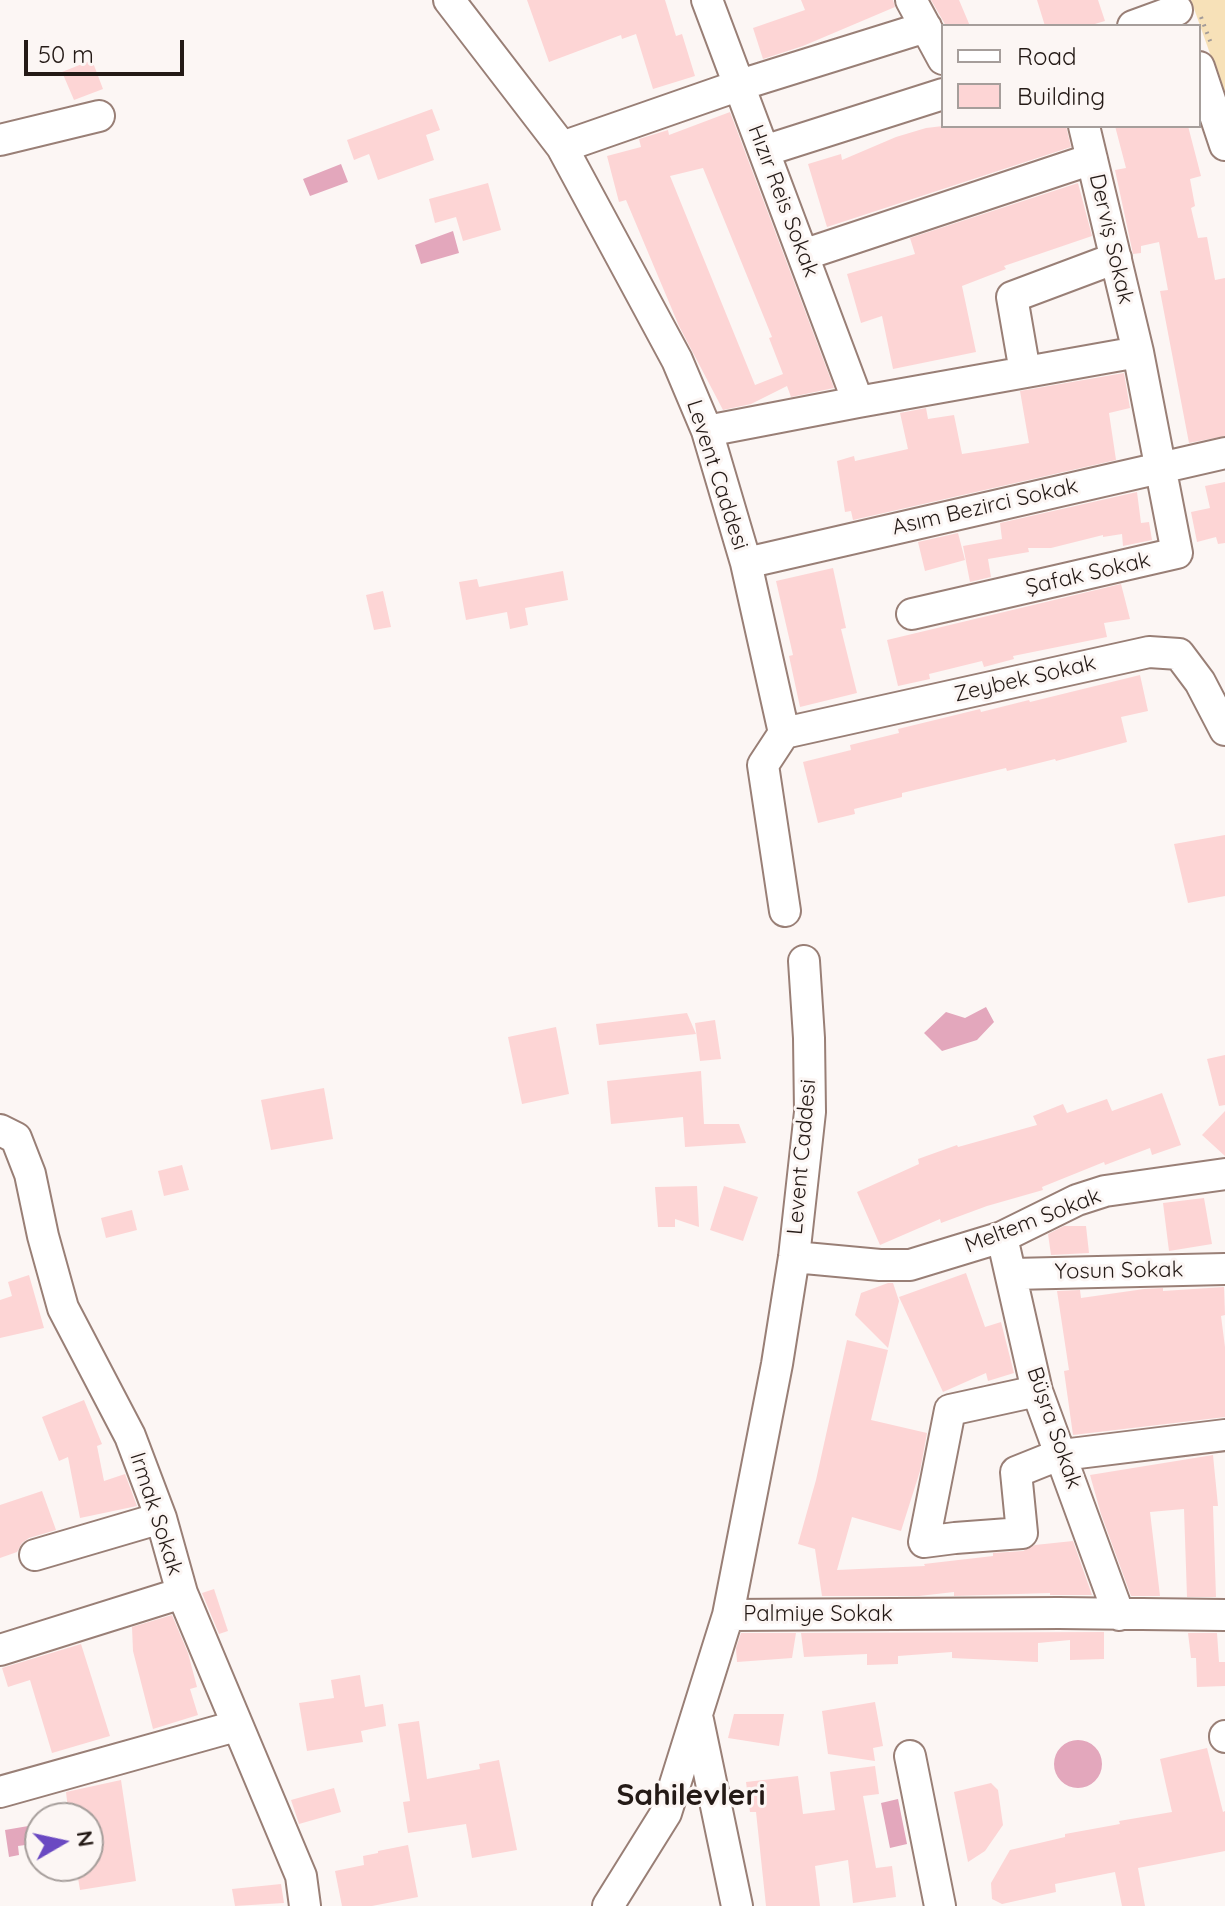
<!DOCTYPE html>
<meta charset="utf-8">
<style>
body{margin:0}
#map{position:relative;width:1225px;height:1906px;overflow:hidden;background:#fcf6f4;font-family:Quicksand,sans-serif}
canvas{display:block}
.legend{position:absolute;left:941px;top:24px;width:260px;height:104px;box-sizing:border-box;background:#fcf6f4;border:2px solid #a69e9b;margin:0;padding:10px 14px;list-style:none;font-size:24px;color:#241a16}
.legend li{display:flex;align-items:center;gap:16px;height:40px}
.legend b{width:40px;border:2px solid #a69e9b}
.north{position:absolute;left:24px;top:1802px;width:80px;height:80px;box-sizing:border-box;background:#fcf6f4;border:2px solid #a69e9b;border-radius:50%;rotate:81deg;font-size:22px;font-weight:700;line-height:32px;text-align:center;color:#241a16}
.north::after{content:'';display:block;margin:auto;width:28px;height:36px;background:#6a49c2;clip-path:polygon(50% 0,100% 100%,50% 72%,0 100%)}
.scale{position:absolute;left:24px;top:40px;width:160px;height:36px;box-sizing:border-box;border:4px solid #241a16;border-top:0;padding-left:10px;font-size:24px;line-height:28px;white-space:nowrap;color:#241a16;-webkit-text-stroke:6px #fcf6f4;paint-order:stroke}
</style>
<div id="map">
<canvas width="1225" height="1906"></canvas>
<ul class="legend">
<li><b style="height:10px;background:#fff"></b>Road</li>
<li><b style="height:22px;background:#fdd5d5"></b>Building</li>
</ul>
<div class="north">N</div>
<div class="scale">50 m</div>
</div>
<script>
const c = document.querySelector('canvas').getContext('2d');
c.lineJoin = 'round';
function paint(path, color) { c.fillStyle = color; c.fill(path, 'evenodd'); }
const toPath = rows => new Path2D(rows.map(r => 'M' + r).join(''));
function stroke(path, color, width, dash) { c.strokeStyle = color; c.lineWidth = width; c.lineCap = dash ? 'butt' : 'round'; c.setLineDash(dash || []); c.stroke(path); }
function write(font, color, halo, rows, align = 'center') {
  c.font = font + ' Quicksand,sans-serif'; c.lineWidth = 6; c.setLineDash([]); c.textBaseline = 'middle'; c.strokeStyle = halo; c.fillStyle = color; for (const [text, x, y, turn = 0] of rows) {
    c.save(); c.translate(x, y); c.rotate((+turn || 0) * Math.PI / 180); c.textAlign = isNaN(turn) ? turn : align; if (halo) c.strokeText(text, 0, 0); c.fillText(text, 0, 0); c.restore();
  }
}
paint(toPath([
 [1191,0,1225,0,1225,96]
]), '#f7e1b8');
paint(toPath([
 [341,164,348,182,310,196,303,179],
 [453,231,459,253,421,264,415,245],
 [986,1007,994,1022,977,1040,942,1051,924,1033,946,1012,965,1018],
 '1054 1764a24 24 0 1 1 48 0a24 24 0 1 1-48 0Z',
 [898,1799,907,1844,890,1848,881,1803],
 [40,1824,40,1843,18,1846,19,1855,9,1857,5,1830]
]), '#e3a7bc');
paint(toPath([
 [527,0,665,0,676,36,682,34,695,76,653,89,636,34,622,39,621,35,549,62],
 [801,0,893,0,895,7,803,46,763,59,753,28,805,10],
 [931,0,959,0,970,26,946,26],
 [1037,0,1098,0,1105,21,1088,26,1045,26],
 [92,60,103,89,74,100,62,72],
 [432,109,440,130,426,135,434,160,378,180,369,154,354,160,347,140],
 [730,112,834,388,791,397,787,386,751,404,723,410,679,326,626,200,619,202,607,156,641,147,639,139,668,130,669,135],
 [703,168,772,337,769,338,783,374,755,385,670,176],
 [943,126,1066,126,1071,147,827,227,808,164,841,154,842,160,896,137,926,128],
 [1115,126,1188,126,1201,176,1190,179,1195,206,1191,208,1198,238,1207,237,1215,280,1225,278,1225,436,1189,443,1160,291,1168,290,1159,242,1141,246,1141,253,1133,254,1115,170,1126,168],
 [488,183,501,230,463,241,456,217,435,223,429,199],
 [1078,183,1092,236,1004,266,1006,269,962,286,976,352,893,369,882,316,861,323,847,274,915,254,910,238],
 [1124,373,1130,408,1109,413,1116,460,853,520,851,511,845,512,837,461,854,456,855,461,908,449,900,413,926,408,928,419,954,415,962,454,988,450,1029,443,1020,391],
 [1225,482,1225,543,1218,544,1216,537,1197,542,1191,512,1210,508,1205,486],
 [1137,492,1141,523,1149,522,1152,540,1123,546,1122,534,1103,537,1103,535,1051,548,1028,548,1029,552,988,559,991,577,970,582,963,546,1002,539,1000,523],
 [958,533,965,560,925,571,918,542],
 [833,568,846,628,841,629,857,693,800,707,789,656,793,655,776,581],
 [563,571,568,600,525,608,528,625,510,629,507,612,466,620,459,582,477,579,479,587],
 [1121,584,1130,619,1104,623,1107,637,1013,656,1014,659,984,667,982,661,929,674,930,679,898,686,887,640],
 [383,591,391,627,374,630,366,595],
 [1140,675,1148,711,1121,717,1127,742,1056,761,1055,759,1007,771,1006,768,902,793,902,797,854,809,855,814,818,823,803,762,851,750,850,745,899,733,898,729,980,709,981,712,1029,700,1030,702],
 [1225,835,1225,896,1188,903,1174,844],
 [687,1013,696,1034,599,1045,596,1024],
 [715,1020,721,1059,700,1061,695,1023],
 [556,1027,569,1094,522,1104,508,1037],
 [1225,1055,1225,1105,1219,1106,1207,1059],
 [701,1071,704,1124,739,1124,746,1143,685,1147,683,1117,611,1124,607,1081],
 [324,1088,333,1139,271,1150,261,1100],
 [1162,1093,1181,1145,1152,1155,1150,1148,1105,1165,1104,1162,1042,1187,1043,1190,987,1206,941,1223,940,1219,880,1245,857,1192,919,1164,918,1159,957,1145,958,1147,1037,1125,1033,1116,1063,1104,1067,1113,1107,1099,1112,1111],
 [1225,1111,1225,1156,1202,1135],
 [182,1165,189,1190,164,1196,158,1171],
 [697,1186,699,1227,675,1219,675,1227,658,1227,655,1187],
 [724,1186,758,1197,743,1241,710,1230],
 [1204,1198,1212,1244,1169,1251,1163,1203],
 [132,1210,137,1230,106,1238,101,1218],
 [1064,1226,1086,1226,1089,1253,1051,1255,1048,1234],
 [966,1273,985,1327,1001,1322,1014,1373,988,1381,986,1373,943,1392,899,1297],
 [29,1275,44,1328,0,1338,0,1300,12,1296,8,1282],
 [888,1283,893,1283,899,1301,888,1348,855,1315,861,1293],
 [1224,1287,1225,1315,1221,1316,1225,1347,1225,1417,1073,1435,1064,1371,1069,1370,1057,1291,1080,1290,1081,1298,1144,1289,1163,1288,1163,1291],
 [847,1340,888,1350,871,1420,927,1433,920,1471,901,1531,852,1517,837,1570,925,1566,924,1564,993,1556,993,1553,1023,1551,1035,1545,1073,1541,1092,1595,1050,1595,1050,1593,954,1596,954,1592,919,1596,822,1596,815,1549,798,1544,816,1480],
 [84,1400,102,1444,97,1446,104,1481,125,1474,137,1506,80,1518,68,1457,59,1461,42,1417],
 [1213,1455,1218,1506,1213,1506,1216,1597,1187,1597,1184,1509,1150,1512,1160,1596,1131,1596,1101,1514,1090,1475],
 [42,1491,56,1530,29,1538,22,1543,17,1552,0,1558,0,1505],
 [214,1589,228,1631,219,1634,202,1593],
 [172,1615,188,1653,197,1687,190,1689,198,1715,153,1729,133,1651,132,1627],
 [1104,1632,1104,1659,1070,1660,1070,1640,1038,1643,1038,1662,952,1658,952,1652,898,1656,898,1664,867,1665,867,1654,804,1657,801,1633],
 [741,1633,796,1633,792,1658,737,1662,736,1648],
 [1188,1633,1217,1633,1219,1662,1225,1662,1225,1686,1197,1687,1196,1658,1191,1658],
 [81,1644,110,1736,52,1753,30,1680,8,1687,2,1668],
 [360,1675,365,1707,383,1704,386,1726,361,1731,363,1742,307,1751,299,1703,334,1698,331,1680],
 [875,1702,883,1746,873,1748,875,1761,828,1754,822,1711],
 [734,1714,784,1714,779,1746,728,1738],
 [419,1721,427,1779,480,1769,479,1764,499,1760,517,1850,472,1858,466,1824,408,1833,403,1802,410,1801,398,1724],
 [1207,1748,1223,1812,1225,1811,1225,1851,1138,1868,1145,1906,1122,1906,1115,1872,1055,1884,1056,1892,1002,1904,992,1899,991,1883,1010,1850,1065,1837,1065,1834,1120,1824,1119,1821,1172,1812,1160,1759],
 [875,1766,879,1794,863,1796,876,1868,892,1866,896,1897,853,1903,848,1860,815,1866,820,1906,766,1906,756,1812,750,1812,746,1782,798,1776,803,1814,835,1810,830,1772],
 [121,1780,136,1881,80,1890,76,1866,88,1866,88,1818,69,1818,66,1792],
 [991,1783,998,1790,1003,1825,985,1851,968,1862,954,1792],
 [334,1788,341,1812,299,1824,291,1800],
 [408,1845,418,1897,372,1906,342,1906,335,1871,364,1865,363,1856,378,1853,378,1851],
 [281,1884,284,1903,235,1906,232,1889]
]), '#fdd5d5');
const minor = toPath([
 [449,0,562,147,677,360,707,431,746,563,784,733,763,765,785,911],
 [707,0,858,402],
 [911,0,943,59],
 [1133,26,1177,10],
 [1199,67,1225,145],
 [0,140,99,116],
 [562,147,740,85,926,27],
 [764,151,943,94],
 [803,255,1092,159],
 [1025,372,1012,297,1116,258],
 [707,431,858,402,1138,352],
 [746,563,1225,453],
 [912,614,1177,553,1138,352,1084,126],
 [784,733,1149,652,1179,654,1200,682,1225,730],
 [0,1130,16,1138,30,1174,43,1236,63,1308,130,1436,161,1518,182,1593,301,1876,305,1906],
 [1002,1237,1037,1391,1119,1615],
 [794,1257,880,1265,910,1265,1002,1237,1077,1200,1105,1191,1225,1174],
 [1013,1274,1225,1269],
 [1037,1391,950,1410,924,1542,955,1538,1022,1533,1016,1472,1046,1460,1062,1455,1225,1435],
 [35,1555,161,1518],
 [728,1615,1059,1613,1225,1615],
 [0,1650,182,1593],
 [698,1720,737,1906],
 [1225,1736,1225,1737],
 [910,1756,940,1906],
 [0,1792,236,1726],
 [608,1906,666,1813,728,1615,777,1364,794,1257,810,1112,809,1038,804,961]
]);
stroke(minor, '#997f76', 34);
stroke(toPath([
 [1201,17,1212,46]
]), '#a49c99', 4, [2, 6]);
stroke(minor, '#fff', 30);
write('22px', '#241a16', '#fcf6f4', [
 ["Hızır Reis Sokak",783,201,69],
 ["Derviş Sokak",1111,239,77],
 ["Levent Caddesi",717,475,72],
 ["Asım Bezirci Sokak",985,507,-13],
 ["Şafak Sokak",1088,574,-13],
 ["Zeybek Sokak",1025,679,-13],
 ["Levent Caddesi",802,1157,-85],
 ["Meltem Sokak",1033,1221,-21],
 ["Yosun Sokak",1119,1271,-1],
 ["Büşra Sokak",1054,1428,71],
 ["Irmak Sokak",156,1514,72],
 ["Palmiye Sokak",818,1614]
]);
write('bold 30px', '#241a16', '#fcf6f4', [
 ["Sahilevleri",691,1796]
]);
</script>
